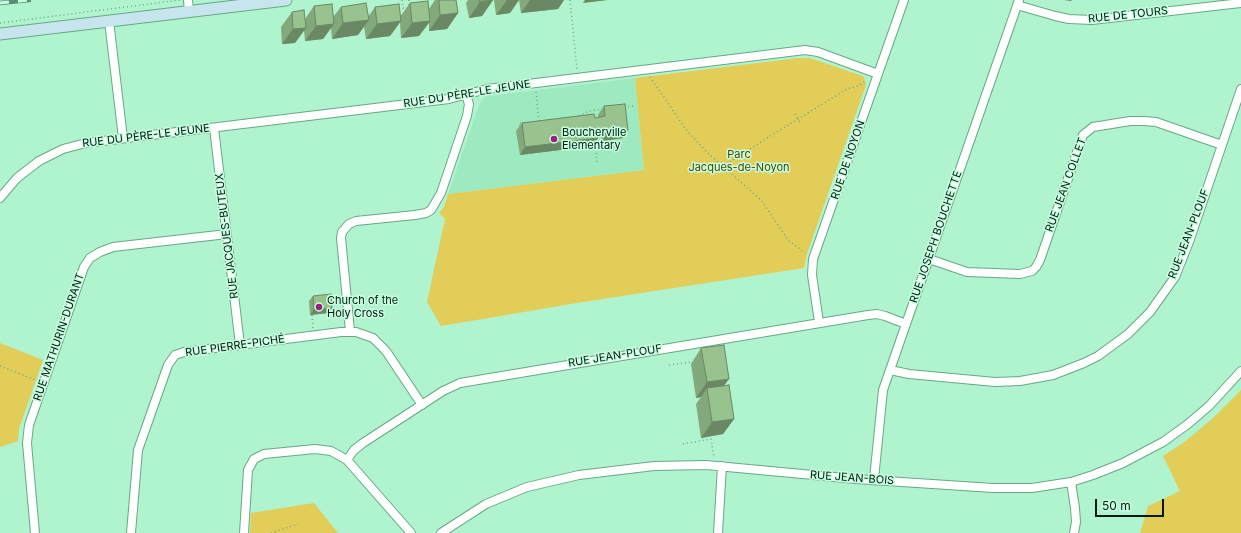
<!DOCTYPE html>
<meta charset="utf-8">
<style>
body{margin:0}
#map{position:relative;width:1241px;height:533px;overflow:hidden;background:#b0f4cf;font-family:Inter,sans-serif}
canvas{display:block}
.scale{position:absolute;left:1095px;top:499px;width:69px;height:18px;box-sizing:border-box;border:2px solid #011b0f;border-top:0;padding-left:5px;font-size:12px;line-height:14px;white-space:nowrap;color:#011b0f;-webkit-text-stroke:3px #c8fee0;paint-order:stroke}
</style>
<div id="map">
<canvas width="1241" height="533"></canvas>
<div class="scale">50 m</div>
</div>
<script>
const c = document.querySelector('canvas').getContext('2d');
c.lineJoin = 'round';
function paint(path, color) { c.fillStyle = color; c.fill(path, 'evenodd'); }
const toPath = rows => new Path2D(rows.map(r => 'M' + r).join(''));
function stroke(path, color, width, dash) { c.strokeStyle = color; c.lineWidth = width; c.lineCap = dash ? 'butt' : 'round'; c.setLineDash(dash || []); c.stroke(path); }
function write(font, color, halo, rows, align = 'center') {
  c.font = font + ' Inter,sans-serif'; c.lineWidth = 3; c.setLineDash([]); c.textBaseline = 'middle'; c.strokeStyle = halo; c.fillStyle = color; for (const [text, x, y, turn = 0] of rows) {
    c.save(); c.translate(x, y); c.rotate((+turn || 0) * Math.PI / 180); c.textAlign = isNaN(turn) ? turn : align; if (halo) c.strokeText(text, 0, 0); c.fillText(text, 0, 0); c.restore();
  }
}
paint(toPath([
 [635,78,644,170,448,194,478,108,481,101,485,97,489,96]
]), '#9de9c0');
paint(toPath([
 [798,58,809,58,816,60,863,76,865,80,866,85,807,254,804,268,583,302,441,326,427,302,445,219,439,213,444,207,448,194,644,170,635,78],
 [0,343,43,360,19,429,18,441,0,447],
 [1241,390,1241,533,1140,533,1148,506,1180,491,1163,456,1183,443,1212,419],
 [314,503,338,533,250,533,251,513]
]), '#e1cd57');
const street = toPath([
 [188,0,189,12],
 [1017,5,1055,16,1069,19,1092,20,1241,3],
 [109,21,123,138],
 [214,128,240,345],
 [0,198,17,178,39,161,63,149,86,143,449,99,487,89,805,50,818,52,878,74],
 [929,259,967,272,1020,274,1032,271,1036,267,1040,260,1083,135,1093,127,1130,121,1144,121,1156,122,1222,145],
 [819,322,812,275,813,259,904,0],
 [350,331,341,238,342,232,349,224,356,221,415,215,426,213,431,210,441,193,467,116,469,104,466,95],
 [890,370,909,374,995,382,1020,381,1053,375,1084,363,1098,356,1128,334,1150,312,1175,277,1189,242,1241,89],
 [347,460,354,450,363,443,443,391,460,383,868,315,877,314,885,316,906,324],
 [874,479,883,390,1019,0],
 [1071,482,1075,508,1076,522,1074,533],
 [35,533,27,443,29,425,84,267,90,258,100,252,113,247,227,234],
 [131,533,138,450,168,365,175,355,184,352,341,332,356,332,373,338,386,351,422,405],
 [244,533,248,470,254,459,264,454,315,449,331,451,347,460,411,533],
 [441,533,486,504,527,487,579,475,654,466,706,465,856,479,993,488,1032,488,1071,482,1093,475,1123,463,1163,442,1188,424,1209,406,1241,371],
 [718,533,722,466]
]);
const secondary = toPath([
 [0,34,286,0]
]);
stroke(street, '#67a886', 10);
stroke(secondary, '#67a886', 13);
stroke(toPath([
 [402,0,403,8,406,8],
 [409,0,409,5],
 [570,0,577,70],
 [0,23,180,0],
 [650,77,687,131,708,153,761,200,788,240,805,253],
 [536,92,539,122],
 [624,107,634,106],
 [795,114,801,124],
 [579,116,589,111,602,109],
 [520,126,519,123,524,122],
 [595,141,597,163],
 [723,166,780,130,847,89,858,86,867,80],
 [312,315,313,328],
 [669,365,692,362],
 [0,366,36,380],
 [683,444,711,439,714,458],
 [271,533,298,524]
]), '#70a589', 1.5, [1, 3]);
stroke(street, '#fff', 8);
stroke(secondary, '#c7e5ed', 11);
const rail = toPath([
 [0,3,29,0]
]);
stroke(rail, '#5b8b72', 4.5);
stroke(rail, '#c8fee0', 3, [9]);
paint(toPath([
 [435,0,456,0,458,13,447,29,429,31,429,23,419,36,401,38,400,22,390,36,366,39,364,26,358,35,332,39,331,28,323,39,305,41,304,30,295,43,282,44,281,27,292,12,305,19,314,6,333,17,341,7,368,17,375,7,400,17,410,3,429,9],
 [468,0,493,0,482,16,469,18,466,3],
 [494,0,519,0,510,13,496,15],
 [519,0,564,0,558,9,521,13],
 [604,106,623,138,602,141,601,137,598,137,592,146,520,155,516,131,522,123,598,117,598,115],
 [313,296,328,313,310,315,309,301],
 [701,348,724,385,734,419,723,434,701,438,696,404,701,397,696,398,691,364]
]), '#83a87b');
paint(toPath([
 [493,0,482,16,469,18,480,2],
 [507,0,519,0,510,13,496,15],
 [530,0,564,0,558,9,521,13],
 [585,0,608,0,583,3],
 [1064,0,1072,0,1071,1],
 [458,13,447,29,429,31,440,15],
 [369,20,358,35,332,39,343,23],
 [401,21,390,36,366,39,377,24],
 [430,21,419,36,401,38,412,23],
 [334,24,323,39,305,41,316,26],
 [306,28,295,43,282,44,293,29],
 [607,129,601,137,591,138,597,130],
 [628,130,623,138,602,141,608,133],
 [598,138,592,146,520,155,525,147],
 [332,308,328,313,310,315,314,309],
 [729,379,718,394,707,388,701,397,696,398,707,382],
 [734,419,723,434,701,438,712,422]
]), '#6a8864');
const building = toPath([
 [439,0,456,0,458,13,440,15,439,0],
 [479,0,493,0,480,2,479,0],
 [428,1,430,21,412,23,410,3,428,1],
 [366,3,369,20,343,23,341,7,366,3],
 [332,4,334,24,316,26,314,6,332,4],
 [399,4,401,21,377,24,375,7,399,4],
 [304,10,306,28,293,29,292,12,304,10],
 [625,104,628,130,608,133,607,129,597,130,598,138,525,147,522,123,594,114,595,118,605,116,604,106,625,104],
 [331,294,332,308,314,309,313,296,331,294],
 [724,345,729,379,707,382,701,348,724,345],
 [729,385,734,419,712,422,707,388,729,385]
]);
paint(building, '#98c38f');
stroke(building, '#6a8864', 1);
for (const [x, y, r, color] of [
 [554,139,4,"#99227c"],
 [319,307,4,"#99227c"]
]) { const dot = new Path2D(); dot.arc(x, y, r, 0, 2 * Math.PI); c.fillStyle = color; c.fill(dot); stroke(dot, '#c8fee0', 1.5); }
write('11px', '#011b0f', '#c8fee0', [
 ["RUE DE TOURS",1128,15,-6],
 ["RUE DU PÈRE-LE JEUNE",467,94,-9],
 ["RUE DU PÈRE-LE JEUNE",146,136,-7],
 ["RUE DE NOYON",848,160,-71],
 ["RUE JEAN COLLET",1066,185,-70],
 ["RUE JEAN-PLOUF",1189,234,-69],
 ["RUE JACQUES-BUTEUX",227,236,-97],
 ["RUE JOSEPH BOUCHETTE",936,237,-71],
 ["RUE MATHURIN-DURANT",59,337,-71],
 ["RUE PIERRE-PICHÉ",235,346,-8],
 ["RUE JEAN-PLOUF",615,356,-9],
 ["RUE JEAN-BOIS",852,478,4]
]);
write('11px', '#011b0f', '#c8fee0', [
 ["Boucherville",562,133],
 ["Elementary",562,146],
 ["Church of the",327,301],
 ["Holy Cross",327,314]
], 'left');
write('11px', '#4c4300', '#c8fee0', [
 ["Parc",739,155],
 ["Jacques-de-Noyon",739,168]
]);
</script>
